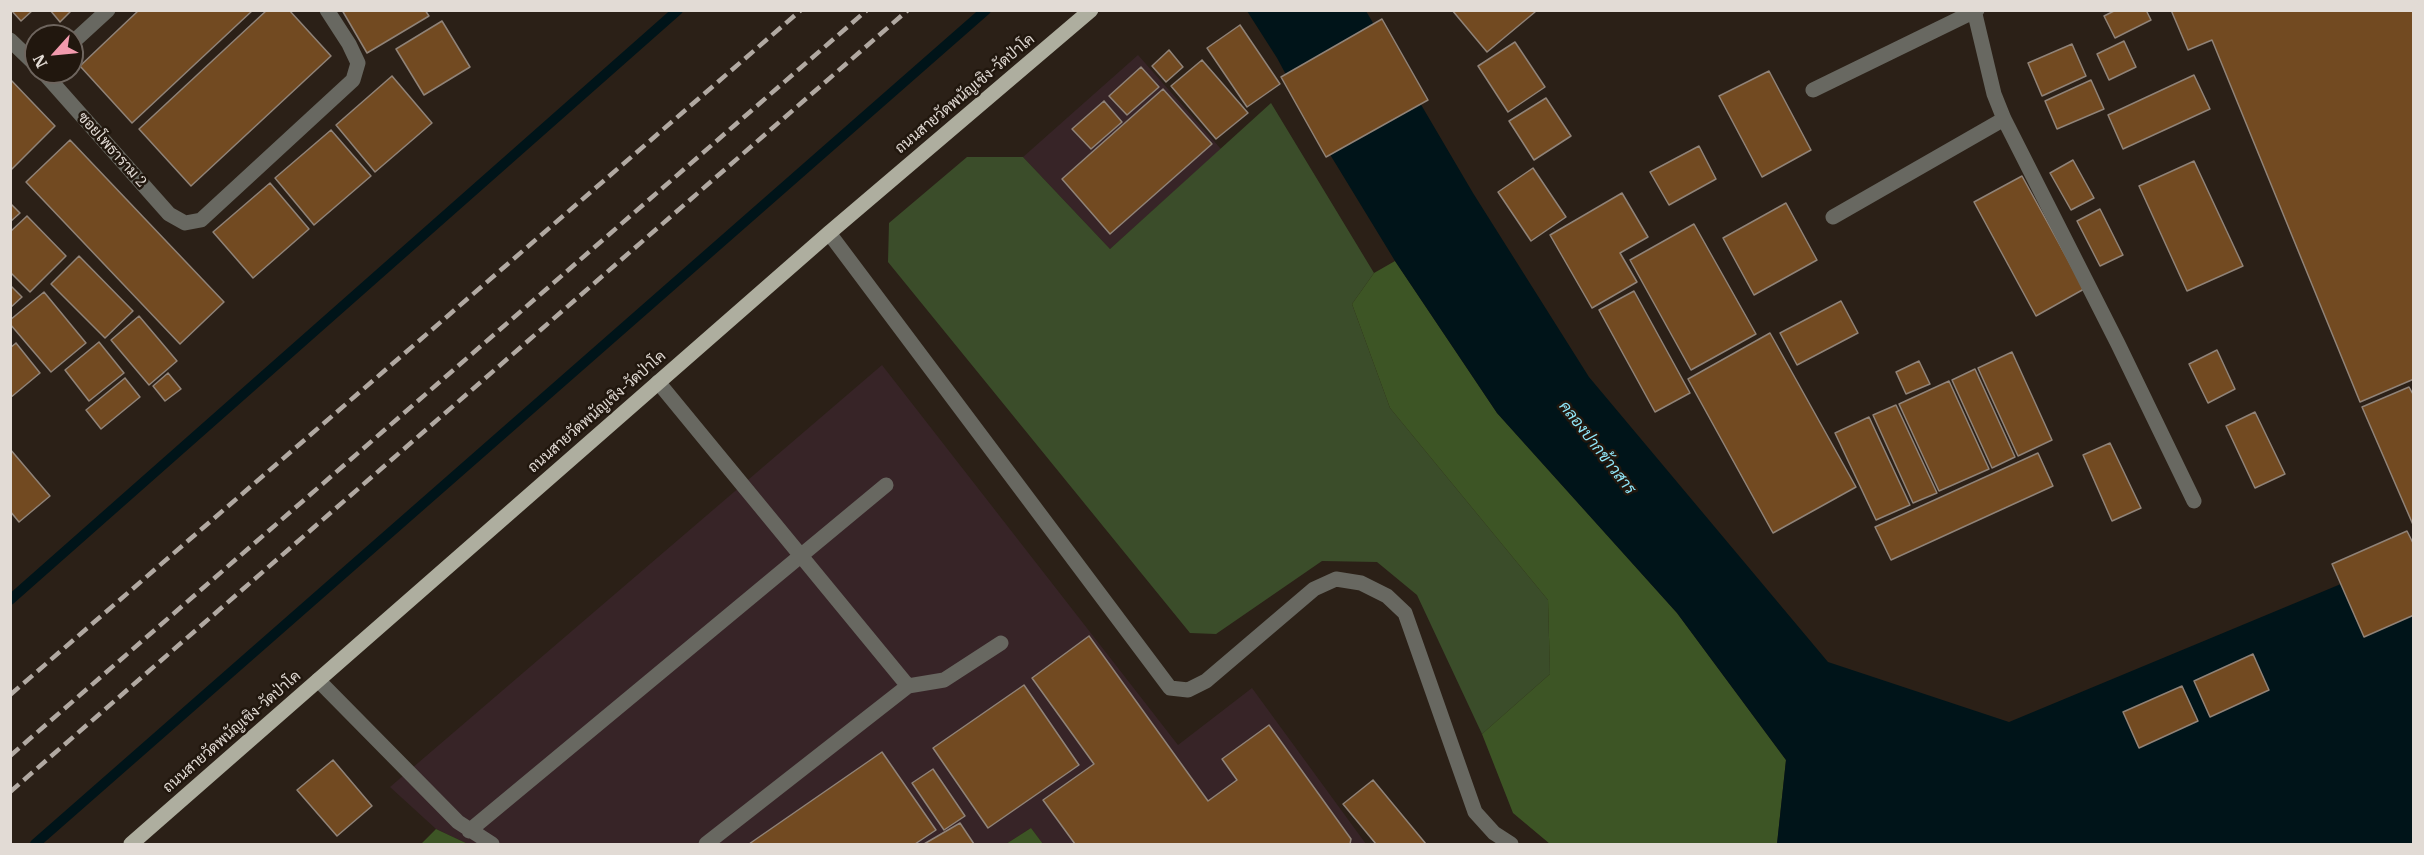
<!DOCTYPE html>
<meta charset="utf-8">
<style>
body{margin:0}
#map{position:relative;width:2424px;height:855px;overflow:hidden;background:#2b2017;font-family:"IBM Plex Serif",serif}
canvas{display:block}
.frame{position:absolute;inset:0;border:12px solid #e2dbd5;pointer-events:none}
.north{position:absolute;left:24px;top:24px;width:60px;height:60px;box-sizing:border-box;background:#21170e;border:2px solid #6e655e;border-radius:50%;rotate:243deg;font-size:16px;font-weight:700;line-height:24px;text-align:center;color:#e2dbd5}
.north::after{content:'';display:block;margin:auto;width:21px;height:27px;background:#f29aad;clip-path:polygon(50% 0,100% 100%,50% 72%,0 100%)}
</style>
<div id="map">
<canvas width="2424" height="855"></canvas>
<div class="frame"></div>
<div class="north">N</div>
</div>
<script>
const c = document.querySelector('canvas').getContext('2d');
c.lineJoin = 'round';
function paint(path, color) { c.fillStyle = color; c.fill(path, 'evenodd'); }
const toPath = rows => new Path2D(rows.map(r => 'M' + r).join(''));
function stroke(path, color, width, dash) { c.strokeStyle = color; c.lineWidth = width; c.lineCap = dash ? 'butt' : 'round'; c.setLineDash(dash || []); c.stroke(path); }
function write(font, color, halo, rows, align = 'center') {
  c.font = font + ' "IBM Plex Serif",Sarabun,serif'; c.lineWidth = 5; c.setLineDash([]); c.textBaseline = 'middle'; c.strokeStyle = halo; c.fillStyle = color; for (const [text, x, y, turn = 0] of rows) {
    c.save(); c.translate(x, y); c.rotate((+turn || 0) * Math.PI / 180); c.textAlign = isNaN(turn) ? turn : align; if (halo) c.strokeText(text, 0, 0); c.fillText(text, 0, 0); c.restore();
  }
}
paint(toPath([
 [1138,55,1221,149,1110,249,1023,157],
 [882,365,1178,745,1252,688,1366,844,1043,844,1031,828,1006,844,468,844,436,829,390,787]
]), '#372427');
paint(toPath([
 [1271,103,1374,273,1352,304,1390,408,1548,600,1550,674,1482,734,1417,595,1377,562,1322,561,1216,634,1190,633,888,262,889,223,967,157,1023,157,1110,249]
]), '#3b4d2a');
paint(toPath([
 [1395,261,1497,413,1677,613,1786,760,1777,844,1550,844,1513,813,1482,734,1550,674,1548,600,1390,408,1352,304,1374,273],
 [1031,828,1043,844,1006,844],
 [436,829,468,844,421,844]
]), '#3d5525');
paint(toPath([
 [1247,11,1366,11,1473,193,1589,377,1828,662,2009,722,2413,554,2413,844,1777,844,1786,760,1677,613,1497,413,1395,261,1323,143,1277,58]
]), '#001419');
stroke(toPath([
 [10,600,678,10],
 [35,844,986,10]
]), '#001419', 10);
const building = toPath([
 [11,10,33,10,21,21,11,10],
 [50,10,72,10,60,22,50,10],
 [139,10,253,10,132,123,80,66,139,10],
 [267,10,289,10,331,56,191,186,139,129,267,10],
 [342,10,425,10,429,16,367,53,342,10],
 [1452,10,1534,10,1535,12,1487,52,1452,10],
 [2116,10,2146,10,2151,20,2115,38,2104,16,2116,10],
 [2171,10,2414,10,2414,379,2360,402,2212,40,2188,50,2171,10],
 [1382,19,1428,100,1326,157,1281,77,1382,19],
 [442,21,470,67,424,95,396,49,442,21],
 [1240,25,1280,84,1247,107,1207,48,1240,25],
 [2124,41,2136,67,2109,80,2097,54,2124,41],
 [1515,42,1545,87,1508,112,1478,66,1515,42],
 [2072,44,2086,76,2042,96,2028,63,2072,44],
 [1169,50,1183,67,1166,82,1152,66,1169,50],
 [1202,60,1248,113,1216,139,1171,86,1202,60],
 [1141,67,1159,87,1127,115,1109,96,1141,67],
 [1769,71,1811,150,1762,177,1719,96,1769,71],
 [2194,75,2210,109,2123,149,2108,115,2194,75],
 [392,76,432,123,375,172,336,125,392,76],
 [10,79,55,126,12,169,10,168,10,79],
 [2091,80,2104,109,2057,129,2045,101,2091,80],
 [1163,89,1212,144,1110,234,1062,179,1163,89],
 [1546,98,1571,136,1534,160,1509,121,1546,98],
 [1104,101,1122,122,1091,149,1072,129,1104,101],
 [331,130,371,176,314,225,275,178,331,130],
 [70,140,224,302,180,344,26,182,70,140],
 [1699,146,1716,179,1669,205,1650,172,1699,146],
 [2073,160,2094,198,2071,210,2050,173,2073,160],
 [2194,161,2243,266,2187,291,2139,186,2194,161],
 [1533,168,1566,217,1531,241,1498,192,1533,168],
 [2022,176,2084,289,2036,316,1974,202,2022,176],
 [270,183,309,229,253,278,213,232,270,183],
 [1622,193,1648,237,1620,253,1637,282,1592,308,1550,235,1622,193],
 [10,203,20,213,10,222,10,203],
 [1786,203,1817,260,1754,295,1723,238,1786,203],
 [2100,209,2123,255,2100,266,2077,221,2100,209],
 [27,216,66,256,30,292,10,272,10,232,27,216],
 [1694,224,1756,334,1691,370,1630,260,1694,224],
 [79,256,133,311,105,338,51,284,79,256],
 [10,285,22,297,10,308,10,285],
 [1634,291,1690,393,1655,412,1599,310,1634,291],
 [44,292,86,343,51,372,10,324,10,320,44,292],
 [1841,301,1858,333,1797,365,1780,333,1841,301],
 [139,316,177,361,149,385,111,340,139,316],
 [1770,333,1856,487,1773,533,1688,379,1770,333],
 [99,342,124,373,89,401,65,370,99,342],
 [16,343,40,373,10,398,10,348,16,343],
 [2217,350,2235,389,2208,403,2189,364,2217,350],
 [2012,352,2052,440,2018,456,1978,368,2012,352],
 [1919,361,1930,384,1906,394,1896,372,1919,361],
 [1975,369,2015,457,1992,468,1952,380,1975,369],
 [168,373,181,389,165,401,153,386,168,373],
 [125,378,140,397,101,429,86,410,125,378],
 [1949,381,1989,469,1939,491,1899,404,1949,381],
 [2409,387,2414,396,2414,527,2362,407,2409,387],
 [1896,405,1937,493,1913,503,1873,415,1896,405],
 [2255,412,2285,474,2255,488,2226,426,2255,412],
 [1869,417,1910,505,1876,520,1835,433,1869,417],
 [2110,443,2141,508,2112,521,2083,455,2110,443],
 [10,449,50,496,19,522,10,511,10,449],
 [2038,453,2053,486,1891,560,1875,527,2038,453],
 [2407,531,2414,545,2414,615,2364,637,2332,564,2407,531],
 [1089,636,1208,801,1237,780,1222,759,1269,725,1351,839,1350,844,1075,844,1043,800,1094,764,1032,678,1089,636],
 [2253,654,2269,690,2210,717,2194,681,2253,654],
 [1024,685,1079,765,988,828,933,748,1024,685],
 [2182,686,2198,721,2139,748,2123,712,2182,686],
 [882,752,936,830,915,844,749,844,882,752],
 [333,760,372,806,337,836,297,790,333,760],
 [933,769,965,816,944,830,912,783,933,769],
 [1373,780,1426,844,1376,844,1343,804,1373,780],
 [960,823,974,844,924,844,960,823]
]);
paint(building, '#724a21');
stroke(building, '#908378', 1.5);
stroke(toPath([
 [1974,10,1994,94,2004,119,2118,344,2194,501],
 [10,40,36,65],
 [72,43,108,10],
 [43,72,169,214,185,223,201,220,353,80,358,63,349,44,327,10],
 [1813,90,1977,10],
 [1833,217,2004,119],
 [829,233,1170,688,1188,690,1206,681,1314,589,1336,579,1361,583,1387,596,1405,613,1475,812,1494,833,1511,844],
 [658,382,908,686,706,844],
 [318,680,458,822,492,844],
 [908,686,944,680,1001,643],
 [469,831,886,485]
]), '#686861', 15);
stroke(toPath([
 [131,844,829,233,1091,10]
]), '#aeae9f', 15);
stroke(toPath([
 [10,695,801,10],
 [10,756,867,10],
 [10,792,908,10]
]), '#b1a9a2', 4.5, [12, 6]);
write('15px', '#e2dbd5', '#21170e', [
 ["ถนนสายวัดพนัญเชิง-วัดป่าโค",965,94,-40],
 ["ซอยโพธาราม 2",112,150,48],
 ["ถนนสายวัดพนัญเชิง-วัดป่าโค",597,412,-41],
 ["ถนนสายวัดพนัญเชิง-วัดป่าโค",232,732,-41]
]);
write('italic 16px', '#91e7f9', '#21170e', [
 ["คลองปากข้าวสาร",1597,448,52]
]);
</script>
